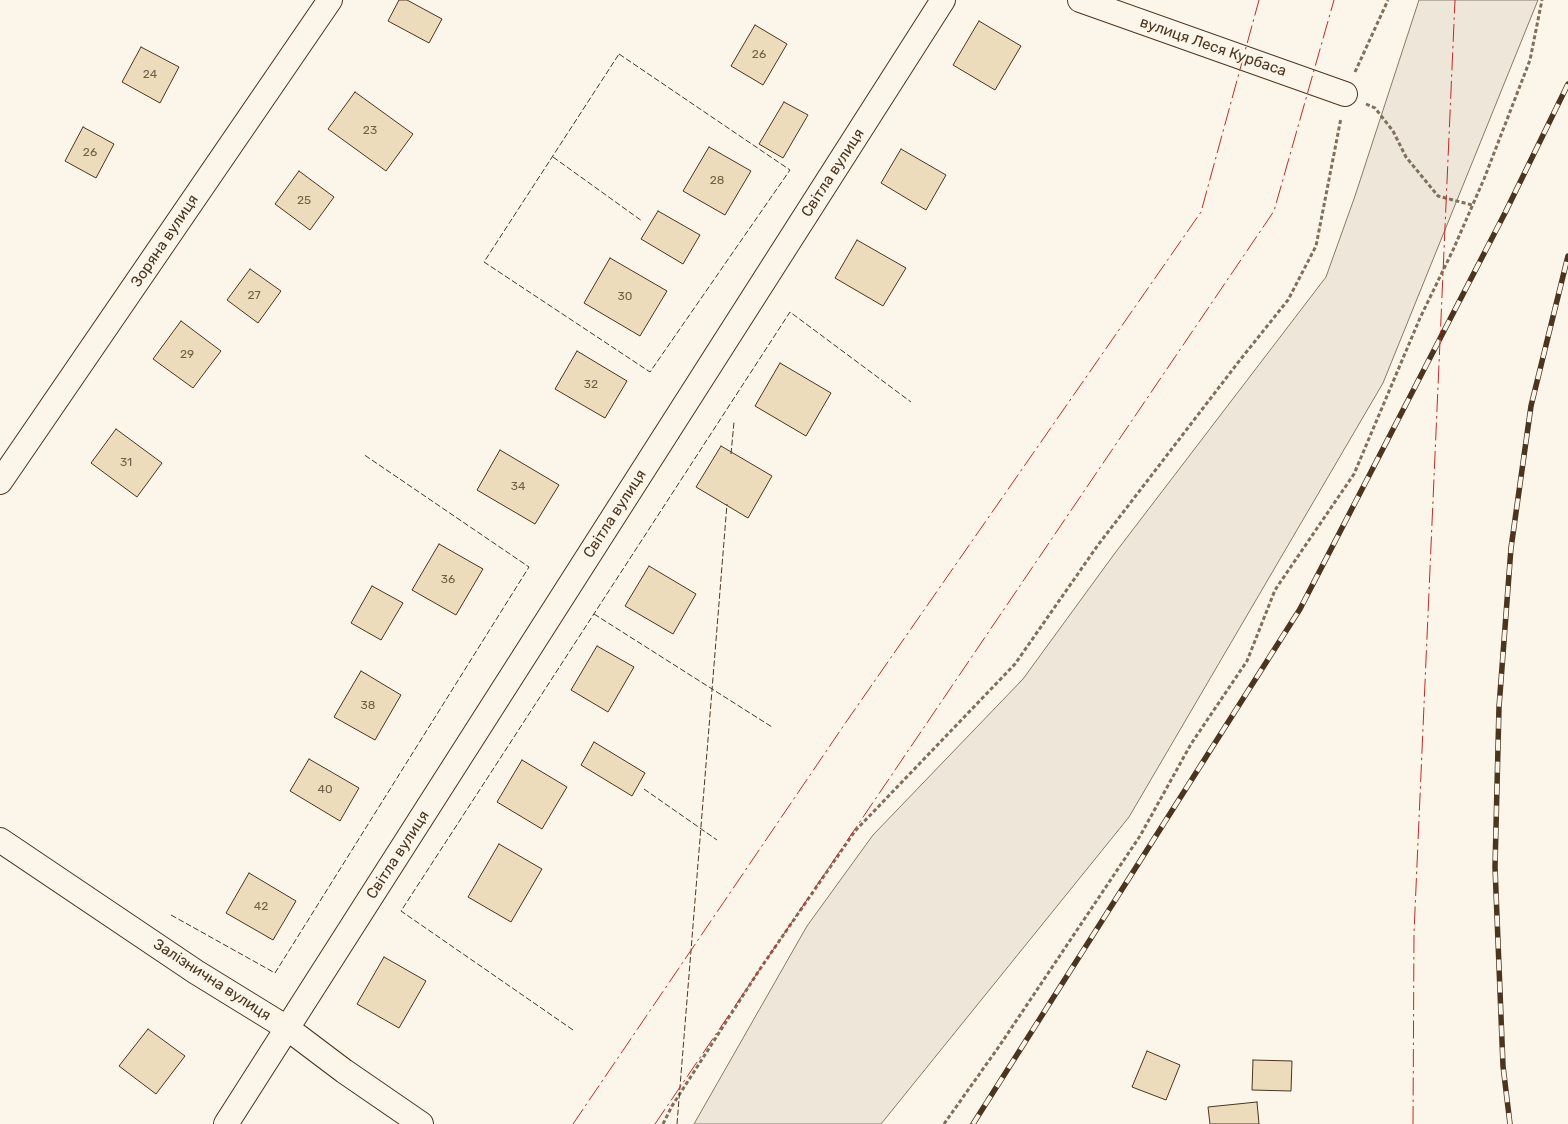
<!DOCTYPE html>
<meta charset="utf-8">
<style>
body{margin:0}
canvas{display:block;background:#fbf6e9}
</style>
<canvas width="1568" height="1124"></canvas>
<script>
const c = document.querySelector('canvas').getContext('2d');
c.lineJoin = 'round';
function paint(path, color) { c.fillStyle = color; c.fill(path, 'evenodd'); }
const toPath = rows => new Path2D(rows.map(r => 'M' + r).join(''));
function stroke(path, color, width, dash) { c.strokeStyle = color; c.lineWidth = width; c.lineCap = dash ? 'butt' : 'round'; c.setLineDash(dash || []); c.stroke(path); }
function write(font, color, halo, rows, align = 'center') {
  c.font = font + ' Rubik,sans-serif'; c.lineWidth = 4; c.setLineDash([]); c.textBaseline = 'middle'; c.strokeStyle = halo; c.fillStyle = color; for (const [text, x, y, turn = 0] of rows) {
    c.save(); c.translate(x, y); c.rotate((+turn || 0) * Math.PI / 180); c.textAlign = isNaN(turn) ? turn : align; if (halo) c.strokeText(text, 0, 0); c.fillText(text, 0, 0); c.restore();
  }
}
const green = toPath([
 [1419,0,1538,0,1383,383,1129,817,881,1124,694,1124,807,926,873,835,1023,679,1115,553,1326,277,1355,196,1419,0]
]);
paint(green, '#ede6d9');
stroke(green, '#887966', 1);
const building = toPath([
 [399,0,407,0,442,19,429,43,388,21,399,0],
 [979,21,1021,46,995,90,953,65,979,21],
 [755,25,787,44,763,85,731,66,755,25],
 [141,47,179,67,160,103,122,82,141,47],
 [355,92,413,134,386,171,328,129,355,92],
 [784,102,808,115,783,158,759,144,784,102],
 [83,127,114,144,96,178,65,161,83,127],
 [709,147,751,171,725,215,683,191,709,147],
 [901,149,946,175,926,210,881,183,901,149],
 [299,171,334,197,310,230,275,204,299,171],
 [658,211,700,235,683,264,641,239,658,211],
 [857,240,906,268,883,306,835,278,857,240],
 [610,258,667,291,640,336,584,303,610,258],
 [250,269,281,291,258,323,227,300,250,269],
 [181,321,221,351,193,388,153,359,181,321],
 [577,351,627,381,605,418,555,389,577,351],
 [780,363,831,393,806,436,755,406,780,363],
 [116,429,162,463,137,497,91,463,116,429],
 [721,446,772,476,748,518,696,487,721,446],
 [500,450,559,485,535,524,477,490,500,450],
 [439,544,483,569,456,615,412,590,439,544],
 [649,566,696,594,673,634,625,606,649,566],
 [372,586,403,603,381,640,351,623,372,586],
 [597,646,634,667,608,712,571,690,597,646],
 [361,671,401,695,375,740,334,717,361,671],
 [594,742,645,773,632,796,581,765,594,742],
 [309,759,359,788,340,821,290,791,309,759],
 [522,760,567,787,542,829,497,802,522,760],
 [499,844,542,869,511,922,468,897,499,844],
 [249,873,296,901,273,940,226,913,249,873],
 [384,957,426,981,399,1028,357,1004,384,957],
 [148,1029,185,1056,156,1094,119,1066,148,1029],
 [1147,1051,1180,1065,1166,1100,1132,1087,1147,1051],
 [1253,1060,1292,1061,1291,1091,1252,1090,1253,1060],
 [1257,1102,1259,1124,1210,1124,1208,1107,1257,1102]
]);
paint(building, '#ecdcbc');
stroke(building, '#4a3520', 1);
const street = toPath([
 [1080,0,1345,94],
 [0,482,330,0],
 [0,840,196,972,287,1028,344,1071,421,1124],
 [226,1124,943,0]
]);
stroke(street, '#4a3520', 26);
stroke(toPath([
 [1355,72,1388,0],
 [1366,104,1375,108,1393,131,1406,157,1438,196,1472,205],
 [663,1124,672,1106,760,969,855,831,1015,664,1098,545,1240,360,1288,300,1316,246,1341,118],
 [944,1124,1000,1045,1140,836,1191,744,1247,661,1275,590,1354,474,1420,318,1453,250,1484,179,1530,60,1542,0]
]), '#7f6f5c', 3, [4, 2.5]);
stroke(street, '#fbf6e9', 24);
const rail = toPath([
 [973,1124,1300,609,1505,213,1568,84],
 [1510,1124,1503,1066,1495,867,1499,707,1511,548,1531,406,1568,256]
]);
stroke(rail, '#4a3520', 5.5);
stroke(rail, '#fbf6e9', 4, [11]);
stroke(toPath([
 [619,54,790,170,650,372,484,262,619,54],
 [553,157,642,221],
 [731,454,734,422],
 [594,614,772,727],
 [644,789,717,840],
 [171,915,275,973,529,567,363,454],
 [573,1030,401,911,790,312,911,402],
 [677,1124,727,504]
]), '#4a3520', 1, [6, 2.5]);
stroke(toPath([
 [573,1124,844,725,1201,212,1259,0],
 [655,1124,1274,211,1334,0],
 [1413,1124,1414,933,1455,0]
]), '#c62828', 1, [18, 4, 2.5, 4]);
write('12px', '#725f47', null, [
 ["26",759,55],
 ["24",150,75],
 ["23",370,131],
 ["26",90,153],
 ["28",717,181],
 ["25",304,201],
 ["27",254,296],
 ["30",625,297],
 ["29",187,355],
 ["32",591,385],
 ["31",126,463],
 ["34",518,487],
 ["36",448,580],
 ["38",368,706],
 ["40",325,790],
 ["42",261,907]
]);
write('15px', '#4a3520', '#fbf6e9', [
 ["вулиця Леся Курбаса",1213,47,19],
 ["Світла вулиця",833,173,-57],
 ["Зоряна вулиця",165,241,-56],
 ["Світла вулиця",615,514,-57],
 ["Світла вулиця",398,855,-57],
 ["Залізнична вулиця",212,980,33]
]);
</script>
